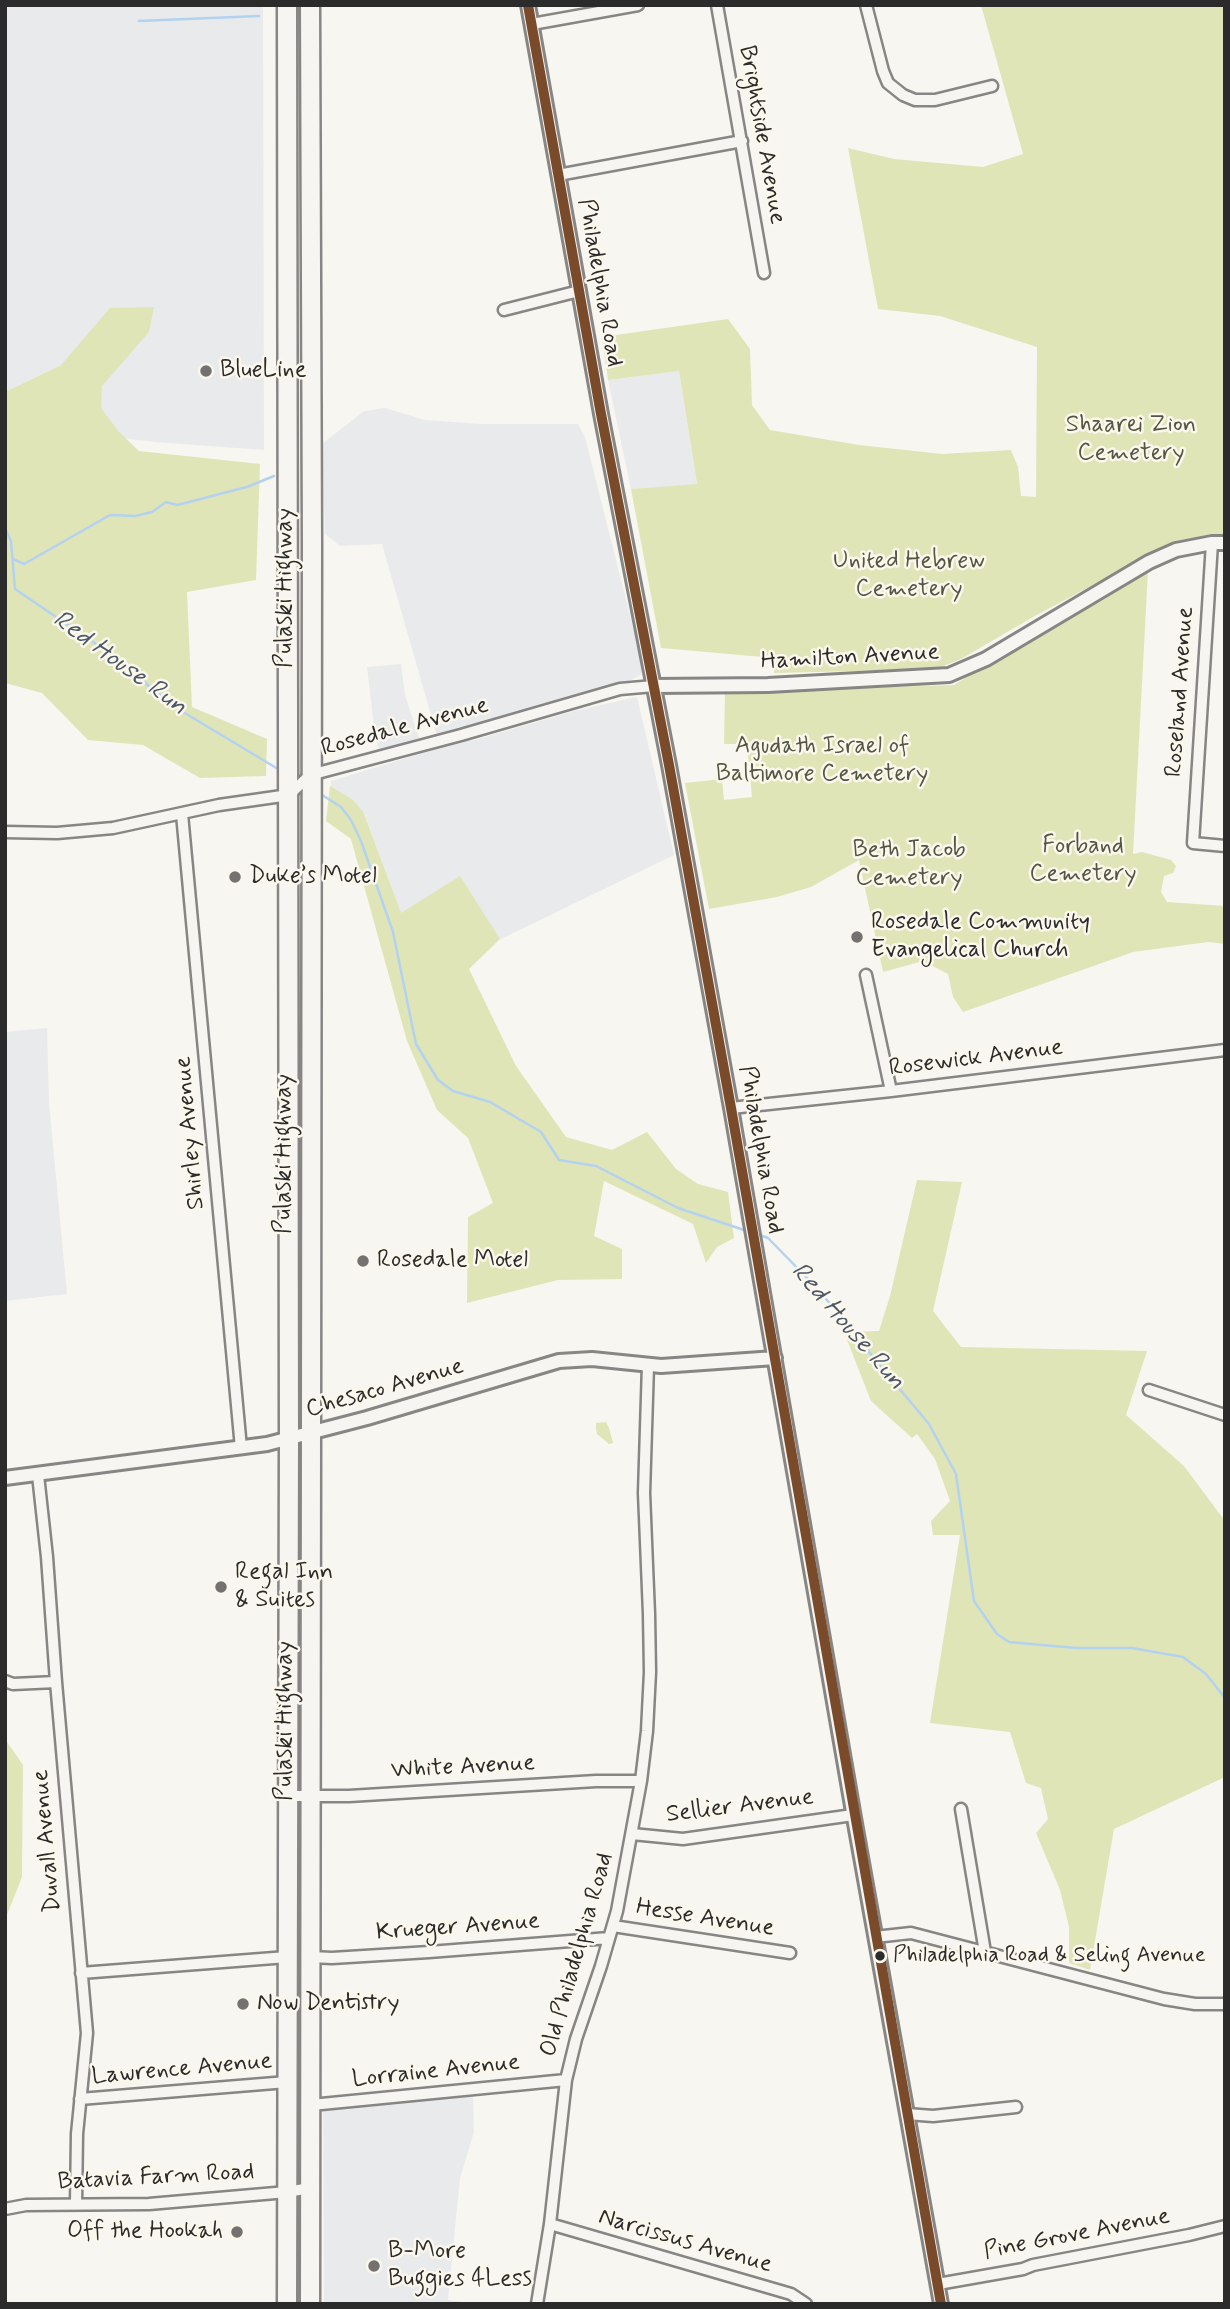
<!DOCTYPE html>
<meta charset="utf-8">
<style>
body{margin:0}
#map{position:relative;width:1230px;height:2309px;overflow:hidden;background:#f8f6f0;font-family:Mynerve,sans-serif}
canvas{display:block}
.frame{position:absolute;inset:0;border:7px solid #2b2b2b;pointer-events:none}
</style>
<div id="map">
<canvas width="1230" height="2309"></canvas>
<div class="frame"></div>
</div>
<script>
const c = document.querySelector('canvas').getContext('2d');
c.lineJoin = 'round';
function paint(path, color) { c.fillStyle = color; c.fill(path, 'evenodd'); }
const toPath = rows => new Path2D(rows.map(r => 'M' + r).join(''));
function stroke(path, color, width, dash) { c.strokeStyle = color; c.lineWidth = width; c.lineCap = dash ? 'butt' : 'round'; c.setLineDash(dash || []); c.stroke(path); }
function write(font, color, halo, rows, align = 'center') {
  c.font = font + ' Mynerve,sans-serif'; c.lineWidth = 5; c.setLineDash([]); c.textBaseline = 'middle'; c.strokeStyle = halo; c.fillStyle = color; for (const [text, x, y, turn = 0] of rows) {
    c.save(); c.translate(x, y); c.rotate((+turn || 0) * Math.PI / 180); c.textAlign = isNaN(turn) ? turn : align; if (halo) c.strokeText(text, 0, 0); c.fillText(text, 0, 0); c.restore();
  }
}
paint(toPath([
 [5,5,263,5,264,450,155,442,60,431,61,365,5,392],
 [679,371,697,485,631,489,608,380],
 [385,408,425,420,480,424,578,424,585,437,642,663,641,675,616,687,437,736,382,544,340,546,325,534,322,444,364,411],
 [401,664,405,695,419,738,379,750,375,735,367,667],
 [637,697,674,855,499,940,401,914,365,814,331,787,331,781,456,743,475,740,574,711],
 [47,1028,49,1103,67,1294,5,1301,5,1032],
 [473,2095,474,2132,460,2178,448,2300,462,2302,462,2304,324,2304,323,2110]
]), '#e9eaeb');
paint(toPath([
 [981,5,1225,5,1225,535,1180,540,1162,548,1033,617,961,659,936,669,774,673,774,658,661,648,631,489,697,484,679,371,608,380,602,337,728,319,750,349,752,405,770,430,859,445,942,454,1011,450,1018,467,1021,496,1036,497,1037,347,940,316,878,309,848,148,894,159,983,167,1023,154],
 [154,307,149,332,102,386,101,408,119,432,139,451,260,464,256,580,187,592,192,707,267,739,266,776,200,778,143,745,88,740,42,693,5,683,5,392,61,365,110,308],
 [1148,570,1133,854,1142,852,1171,860,1176,866,1173,873,1164,876,1161,892,1167,902,1225,906,1225,944,1208,942,1133,952,963,1012,953,997,948,974,923,961,883,972,859,860,811,887,777,897,709,909,685,783,722,779,724,800,752,797,747,744,724,744,725,693,781,690,954,685,1012,649,1105,599],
 [330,786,353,800,364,813,401,913,460,876,500,939,469,969,516,1066,566,1137,612,1150,647,1132,676,1169,698,1184,728,1192,734,1238,717,1247,706,1263,693,1224,604,1181,594,1236,622,1249,622,1279,558,1280,467,1303,468,1217,493,1203,468,1138,437,1110,407,1041,351,839,326,821],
 [917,1180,962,1182,933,1311,961,1347,1147,1351,1126,1415,1184,1466,1225,1521,1225,1777,1114,1829,1090,1970,1069,1963,1069,1927,1060,1890,1036,1833,1048,1819,1041,1788,1026,1783,1010,1732,930,1723,960,1535,933,1535,931,1521,950,1501,935,1459,917,1434,912,1438,871,1401,844,1332,879,1331,890,1296],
 [606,1422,609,1428,613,1443,609,1444,597,1434,596,1429,596,1423],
 [5,1739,23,1765,22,1877,5,1920]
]), '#e0e5b8');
stroke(toPath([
 [139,21,259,16],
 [5,528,11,541,15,589,112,655,173,706,278,769],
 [13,559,24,564,110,515,135,516,152,512,166,502,177,505,247,487,274,476],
 [319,793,341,807,351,820,361,841,393,932,416,1044,438,1080,453,1091,490,1102,541,1132,559,1160,596,1166,678,1208,747,1231],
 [757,1234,768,1238,810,1281,857,1334,872,1356,929,1424,956,1474,974,1601,997,1634,1009,1642,1076,1648,1132,1648,1183,1657,1206,1674,1225,1698]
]), '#b3d2f0', 2.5);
const street = toPath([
 [717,5,764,273],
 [866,5,883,71,888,83,903,95,915,100,935,100,992,86],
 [532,24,638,5],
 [558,175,742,141],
 [504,310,579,291],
 [1212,543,1193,843,1225,846],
 [182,814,241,1448],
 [5,832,57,833,113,828,219,805,289,795,310,775,461,735,620,689,654,686],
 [866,975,891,1091],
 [731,1108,891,1091,1225,1050],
 [1149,1390,1225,1415],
 [38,1475,47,1557,56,1682,87,2033,77,2134,76,2204],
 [5,1681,13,1684,56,1682],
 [287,1796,349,1796,596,1781,641,1781],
 [961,1809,985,1952],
 [632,1834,683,1839,853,1815],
 [613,1926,790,1953],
 [875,1937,911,1933,1164,1999,1195,2004,1225,2004],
 [310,1957,332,1958,429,1952,609,1938],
 [81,1973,287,1957],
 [80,2099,287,2082],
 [311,2105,566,2080],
 [907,2114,933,2116,1016,2107],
 [5,2209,26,2205,149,2204,287,2192,310,2188],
 [550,2224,791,2294,806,2304],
 [938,2284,1023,2269,1033,2265,1189,2235,1225,2226],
 [537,2304,550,2224,566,2080,576,2039,601,1966,617,1911,641,1781,647,1731,650,1672,649,1614,644,1493,648,1365]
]);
const secondary = toPath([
 [528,5,601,414,669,765,731,1108,856,1829,941,2304],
 [654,686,768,685,949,675,986,659,1149,562,1176,550,1212,543,1225,543],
 [5,1478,267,1444,367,1418,559,1361,592,1359,661,1366,775,1358]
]);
const highway = toPath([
 [287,5,289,1438,287,2304],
 [310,5,312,543,310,2304]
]);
stroke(street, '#878684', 15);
stroke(secondary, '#878684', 18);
stroke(highway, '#878684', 23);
stroke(street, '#f6f5f1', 10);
stroke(secondary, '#f6f5f1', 12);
stroke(highway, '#f6f5f1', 18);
stroke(toPath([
 [528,5,601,414,669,765,731,1108,941,2304]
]), '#7a4b2a', 10);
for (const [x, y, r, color] of [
 [206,371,7,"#737270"],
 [235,877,7,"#737270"],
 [857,937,7,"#737270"],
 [363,1261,7,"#737270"],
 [221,1587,7,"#737270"],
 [880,1956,6,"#2b2b2b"],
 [243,2004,7,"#737270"],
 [237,2232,7,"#737270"],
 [374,2266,7,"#737270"]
]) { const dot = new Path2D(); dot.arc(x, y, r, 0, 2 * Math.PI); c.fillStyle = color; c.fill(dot); stroke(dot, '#fbf7ec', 2.5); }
write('22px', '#2b2b2b', '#fbf7ec', [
 ["Philadelphia Road & Seling Avenue",893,1956]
], 'left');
write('24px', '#2b2b2b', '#fbf7ec', [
 ["Brightside Avenue",761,135,80],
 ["Philadelphia Road",599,283,80],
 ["Pulaski Highway",286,588,-90],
 ["Hamilton Avenue",850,658,-3],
 ["Roseland Avenue",1181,692,-86],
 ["Rosedale Avenue",405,728,-15],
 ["Rosewick Avenue",976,1059,-7],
 ["Shirley Avenue",191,1133,-95],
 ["Philadelphia Road",760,1150,80],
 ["Pulaski Highway",285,1154,-90],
 ["Chesaco Avenue",385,1389,-16],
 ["Pulaski Highway",286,1721,-90],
 ["White Avenue",463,1768,-3],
 ["Sellier Avenue",740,1807,-7],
 ["Duvall Avenue",48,1841,-95],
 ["Hesse Avenue",705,1919,9],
 ["Krueger Avenue",458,1928,-4],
 ["Old Philadelphia Road",578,1955,-74],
 ["Lawrence Avenue",182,2070,-5],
 ["Lorraine Avenue",436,2072,-6],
 ["Batavia Farm Road",156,2178,-3],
 ["Pine Grove Avenue",1077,2235,-11],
 ["Narcissus Avenue",685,2242,16]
]);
write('24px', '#2b2b2b', '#fbf7ec', [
 ["BlueLine",220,371],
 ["Duke’s Motel",249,877],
 ["Rosedale Community",871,923],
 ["Evangelical Church",871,951],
 ["Rosedale Motel",377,1261],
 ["Regal Inn",235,1573],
 ["& Suites",235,1601],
 ["Now Dentistry",257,2004],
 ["Off the Hookah",223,2232,"right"],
 ["B-More",388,2252],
 ["Buggies 4Less",388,2280]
], 'left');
write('24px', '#535643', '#fbf7ec', [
 ["Shaarei Zion",1131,426],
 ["Cemetery",1131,454],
 ["United Hebrew",909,562],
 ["Cemetery",909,590],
 ["Agudath Israel of",822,747],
 ["Baltimore Cemetery",822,775],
 ["Forband",1083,847],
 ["Cemetery",1083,875],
 ["Beth Jacob",909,851],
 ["Cemetery",909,879]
]);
write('italic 26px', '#4b5966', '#fbf7ec', [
 ["Red House Run",119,664,36],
 ["Red House Run",847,1327,49]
]);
</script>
